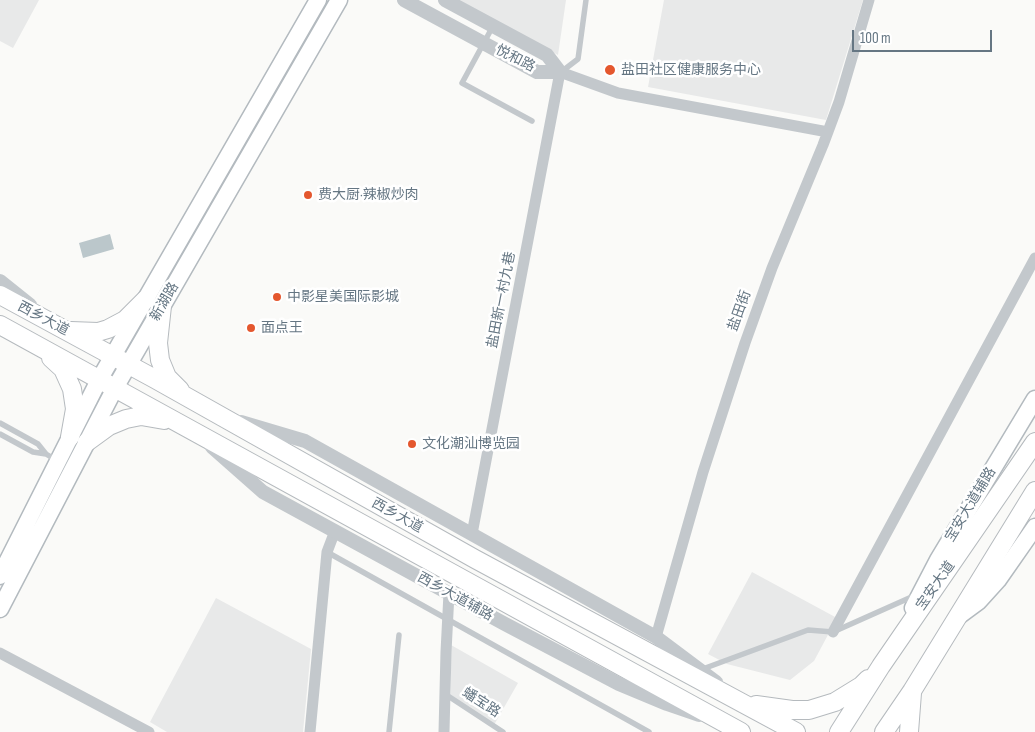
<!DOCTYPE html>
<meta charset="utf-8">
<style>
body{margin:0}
#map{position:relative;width:1035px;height:732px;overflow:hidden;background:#fafaf8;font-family:"Sofia Sans Condensed",sans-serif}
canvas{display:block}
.scale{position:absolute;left:852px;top:30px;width:140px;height:22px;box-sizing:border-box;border:2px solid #657683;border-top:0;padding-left:6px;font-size:15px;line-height:18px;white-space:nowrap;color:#657683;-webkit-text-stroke:4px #fff;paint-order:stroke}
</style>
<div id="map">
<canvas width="1035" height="732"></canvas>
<div class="scale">100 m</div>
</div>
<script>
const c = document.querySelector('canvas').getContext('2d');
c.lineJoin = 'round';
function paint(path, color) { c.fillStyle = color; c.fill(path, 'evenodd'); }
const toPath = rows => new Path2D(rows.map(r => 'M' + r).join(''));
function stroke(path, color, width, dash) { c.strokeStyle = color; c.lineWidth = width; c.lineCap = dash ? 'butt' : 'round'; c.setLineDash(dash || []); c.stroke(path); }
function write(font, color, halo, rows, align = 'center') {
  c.font = font + ' "Sofia Sans Condensed","Noto Sans SC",sans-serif'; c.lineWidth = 5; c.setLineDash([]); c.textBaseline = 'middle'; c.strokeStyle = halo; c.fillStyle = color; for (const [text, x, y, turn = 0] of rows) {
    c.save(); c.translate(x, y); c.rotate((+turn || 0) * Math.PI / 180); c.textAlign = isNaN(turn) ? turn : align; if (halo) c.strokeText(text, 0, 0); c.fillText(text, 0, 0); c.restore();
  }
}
paint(toPath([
 [0,0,39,0,13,48,0,41],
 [459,0,566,0,558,55],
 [664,0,863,0,826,120,648,87],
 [752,572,837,618,814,661,790,680,727,664,708,654],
 [216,598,311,649,303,732,167,732,150,722],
 [451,645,518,683,494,725,451,697]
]), '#e8e9e9');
paint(toPath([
 [110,234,114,249,83,258,79,243]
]), '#bbc7cb');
const secondary = toPath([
 [0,576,99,380,318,0],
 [913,608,938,560,1035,399],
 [0,609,115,388,339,0],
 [960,615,979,601,998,580,1035,527]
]);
const primary = toPath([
 [0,295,155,379,475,559,796,732],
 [162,306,158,343,160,360,167,377,180,390],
 [0,325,741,732],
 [71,331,98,332,108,329,125,320,146,299],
 [51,358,63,369,72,389,75,409,70,437],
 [87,442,109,426,126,419,141,416,164,420],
 [756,705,792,710,809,710,835,702,861,686,868,679],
 [839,732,881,666,1035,442],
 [884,732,912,691,1035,491],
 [909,732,912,693]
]);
stroke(secondary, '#b3babf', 19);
stroke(primary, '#b5babe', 20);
stroke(toPath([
 [493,26,462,83,532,121],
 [561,72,578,59,586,0],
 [0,423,38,444,46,454,56,460],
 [0,434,33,452,46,454],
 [327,552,649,732],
 [700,670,808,630,833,632,916,595],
 [445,694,503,732],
 [389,732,399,635]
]), '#c3c8cc', 5.5);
stroke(toPath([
 [472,534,560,72,618,93,828,132],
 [833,632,1035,258],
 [656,637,703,472,745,343,772,268,823,145,839,102,869,0],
 [0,653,149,732],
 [310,732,327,552,335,531],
 [444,732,446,652,449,593]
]), '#c3c8cc', 11);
stroke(toPath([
 [404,0,537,72,560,72],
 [445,0,547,55,560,72],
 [0,281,30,305],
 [241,422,305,441,656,637,716,682],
 [212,447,263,492,505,624,619,684,667,704,699,715]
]), '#c3c8cc', 14);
stroke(secondary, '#fff', 16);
stroke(primary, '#fff', 18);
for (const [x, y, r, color] of [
 [610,70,6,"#e4572e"],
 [308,195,5,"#e4572e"],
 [277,297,5,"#e4572e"],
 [251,328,5,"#e4572e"],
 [412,444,5,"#e4572e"]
]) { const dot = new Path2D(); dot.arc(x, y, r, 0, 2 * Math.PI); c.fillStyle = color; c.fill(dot); stroke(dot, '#fff', 2); }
write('14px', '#657683', '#fff', [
 ["悦和路",515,59,27],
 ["盐田新一村九巷",502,300,-79],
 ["新湖路",165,302,-60],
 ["盐田街",740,311,-70],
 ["西乡大道",43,319,28],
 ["宝安大道辅路",971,505,-59],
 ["西乡大道",397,516,29],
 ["宝安大道",936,586,-55],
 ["西乡大道辅路",455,597,29],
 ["蟠宝路",481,703,33]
]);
write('14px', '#657683', '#fff', [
 ["盐田社区健康服务中心",621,70],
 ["费大厨·辣椒炒肉",318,195],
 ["中影星美国际影城",287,297],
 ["面点王",261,328],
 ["文化潮汕博览园",422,444]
], 'left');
</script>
